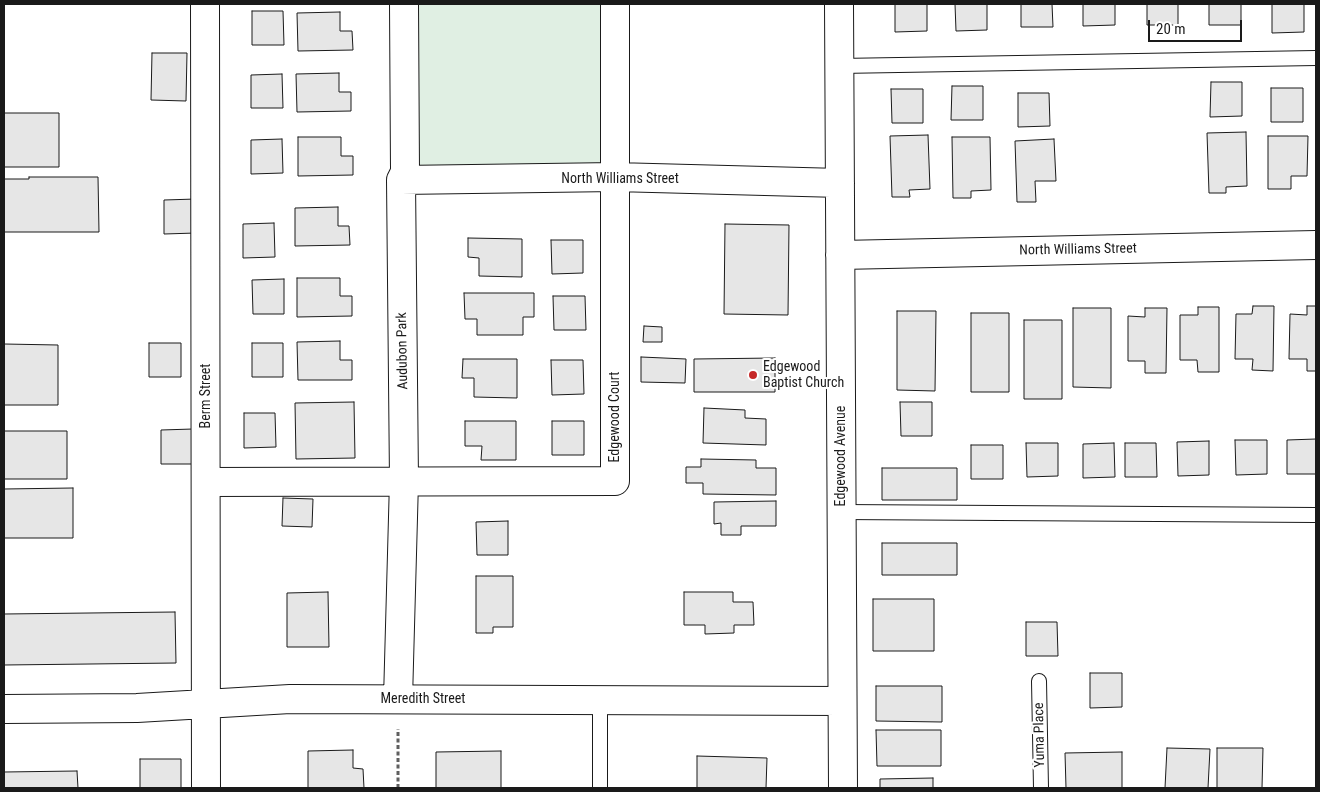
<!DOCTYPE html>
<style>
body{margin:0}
#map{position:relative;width:1320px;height:792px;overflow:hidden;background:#fff;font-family:"Roboto Condensed",sans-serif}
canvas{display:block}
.frame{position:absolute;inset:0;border:5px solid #1a1a1a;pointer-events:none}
.scale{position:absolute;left:1148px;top:20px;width:94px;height:22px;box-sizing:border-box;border:2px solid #1a1a1a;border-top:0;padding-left:6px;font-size:15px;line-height:18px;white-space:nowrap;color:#1a1a1a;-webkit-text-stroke:4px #fff;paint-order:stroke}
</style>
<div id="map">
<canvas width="1320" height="792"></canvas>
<div class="frame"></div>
<div class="scale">20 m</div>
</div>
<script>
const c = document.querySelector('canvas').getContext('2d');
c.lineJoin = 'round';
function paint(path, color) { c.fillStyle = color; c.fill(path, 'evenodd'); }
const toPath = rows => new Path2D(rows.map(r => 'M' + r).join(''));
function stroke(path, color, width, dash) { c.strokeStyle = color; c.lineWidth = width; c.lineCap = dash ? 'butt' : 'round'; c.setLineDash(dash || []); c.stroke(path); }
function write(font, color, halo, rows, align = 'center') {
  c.font = font + ' "Roboto Condensed",sans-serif'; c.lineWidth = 4; c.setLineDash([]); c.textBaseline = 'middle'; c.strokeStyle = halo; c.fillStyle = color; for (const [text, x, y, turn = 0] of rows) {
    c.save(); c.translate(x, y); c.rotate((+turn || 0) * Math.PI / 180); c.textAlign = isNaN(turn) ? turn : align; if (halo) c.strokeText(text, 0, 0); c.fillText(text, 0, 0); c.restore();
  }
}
const green = toPath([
 [405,4,610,4,610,171,405,172,405,4]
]);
paint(green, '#e0efe3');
stroke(green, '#6a6a6a', 1);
const building = toPath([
 [895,4,927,4,927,31,895,32,895,4],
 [955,4,987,4,987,30,956,31,955,4],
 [1021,4,1052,4,1053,27,1021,27,1021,4],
 [1083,4,1115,4,1115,25,1083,26,1083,4],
 [1147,4,1178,4,1178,25,1147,25,1147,4],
 [1209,4,1241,4,1241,25,1209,25,1209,4],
 [1272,4,1304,4,1304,32,1272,33,1272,4],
 [252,11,283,11,284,45,252,45,252,11],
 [340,12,340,31,352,31,353,50,298,51,297,13,340,12],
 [152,53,187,53,186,101,151,100,152,53],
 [339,73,339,92,351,92,351,111,297,112,296,74,339,73],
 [282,74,283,108,251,108,251,75,282,74],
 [1211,82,1242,82,1242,116,1210,117,1211,82],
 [952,86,983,86,983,120,951,120,952,86],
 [1271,88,1303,88,1303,122,1271,122,1271,88],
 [891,89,923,89,923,123,892,123,891,89],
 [1018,93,1049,93,1050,126,1018,127,1018,93],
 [4,113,59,113,59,167,4,167,4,113],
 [1246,132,1247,186,1226,187,1226,193,1209,193,1207,133,1246,132],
 [928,135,930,189,909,190,910,197,892,197,890,136,928,135],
 [1268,136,1308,136,1307,176,1291,176,1291,189,1268,189,1268,136],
 [298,137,341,137,341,156,353,156,353,175,298,176,298,137],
 [952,137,990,137,991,190,971,191,971,198,953,198,952,137],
 [282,139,283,173,251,174,251,140,282,139],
 [1054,139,1056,181,1035,181,1036,202,1017,202,1015,141,1054,139],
 [29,177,98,177,99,232,4,232,4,179,29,179,29,177],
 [196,199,196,233,164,234,164,200,196,199],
 [338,207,338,226,349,226,350,245,295,246,295,208,338,207],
 [274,223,275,257,243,258,243,224,274,223],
 [725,224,789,225,788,315,724,314,725,224],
 [468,238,522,239,522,277,479,276,479,258,468,257,468,238],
 [551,240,583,240,583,273,552,274,551,240],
 [297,278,340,278,340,296,352,296,352,316,297,317,297,278],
 [284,279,284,314,253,314,252,280,284,279],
 [464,293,534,293,534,317,523,317,523,335,477,335,477,319,465,319,464,293],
 [553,296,585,296,586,330,554,330,553,296],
 [1253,306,1274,306,1273,371,1252,370,1253,359,1235,359,1236,314,1252,314,1253,306],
 [1307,306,1316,306,1316,371,1307,371,1307,359,1289,359,1290,314,1307,315,1307,306],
 [1198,307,1219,307,1219,372,1198,372,1197,360,1180,360,1180,315,1198,315,1198,307],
 [1073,308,1111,308,1111,388,1073,387,1073,308],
 [1145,308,1167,308,1166,373,1145,373,1145,361,1128,361,1128,316,1145,317,1145,308],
 [897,311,936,311,935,391,897,390,897,311],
 [971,313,1009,313,1009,392,971,392,971,313],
 [1024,320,1062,320,1062,399,1024,399,1024,320],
 [644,326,662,327,662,342,643,342,644,326],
 [340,341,340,360,352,360,352,380,298,380,297,342,340,341],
 [149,343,181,343,181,377,149,377,149,343],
 [252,343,283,343,283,377,252,377,252,343],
 [4,344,58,345,58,405,4,405,4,344],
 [641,357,686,359,685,383,641,382,641,357],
 [775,358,775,392,694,392,694,359,775,358],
 [463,359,517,359,517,398,474,397,474,378,462,378,463,359],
 [551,360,583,360,584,394,552,395,551,360],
 [354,402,355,458,296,459,295,403,354,402],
 [900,402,932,402,932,436,901,436,900,402],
 [704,408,745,410,745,418,766,419,766,445,703,443,704,408],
 [244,413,275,413,276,447,244,448,244,413],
 [465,421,516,421,516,460,481,460,482,446,465,446,465,421],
 [552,421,584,421,584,455,552,455,552,421],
 [193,429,193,464,161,464,161,430,193,429],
 [4,431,67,431,67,479,4,479,4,431],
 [1316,439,1316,474,1287,474,1287,440,1316,439],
 [1235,440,1267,440,1267,474,1236,475,1235,440],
 [1209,441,1209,475,1178,476,1177,442,1209,441],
 [1026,443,1058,443,1058,476,1027,477,1026,443],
 [1114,443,1115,477,1083,478,1083,444,1114,443],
 [1125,443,1156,443,1157,477,1125,477,1125,443],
 [971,445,1003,445,1003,479,971,479,971,445],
 [701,459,756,460,756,468,776,468,776,495,703,494,703,483,686,483,686,467,701,467,701,459],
 [882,468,957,468,957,500,882,500,882,468],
 [73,488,73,538,4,538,4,489,73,488],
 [283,498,313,499,312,527,282,526,283,498],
 [776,501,776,526,741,526,741,535,721,535,721,523,714,524,714,502,776,501],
 [508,521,508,555,477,555,476,522,508,521],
 [882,543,957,543,957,575,882,575,882,543],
 [476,576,513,576,513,627,493,627,493,633,476,633,476,576],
 [328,592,329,647,287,647,287,593,328,592],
 [684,592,733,592,733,602,753,602,754,625,734,625,734,633,705,634,705,625,684,625,684,592],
 [873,599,934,599,934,651,873,651,873,599],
 [175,612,176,663,4,665,4,614,175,612],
 [1026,622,1057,622,1058,656,1026,656,1026,622],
 [1090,673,1122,673,1122,707,1090,708,1090,673],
 [876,686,942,686,942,722,876,721,876,686],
 [876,730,941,730,941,766,877,766,876,730],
 [1167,748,1210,749,1208,788,1165,788,1167,748],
 [1217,748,1263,748,1262,788,1217,788,1217,748],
 [353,750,353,768,363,769,364,788,308,788,308,751,353,750],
 [501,751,501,788,436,788,436,752,501,751],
 [1122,752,1122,788,1066,788,1065,753,1122,752],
 [697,756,767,758,766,788,697,788,697,756],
 [140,759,181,759,181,788,140,788,140,759],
 [77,771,78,788,4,788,4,772,77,771],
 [933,778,933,788,880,788,880,779,933,778]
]);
paint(building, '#e6e6e6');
stroke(building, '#1a1a1a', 1);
const service = toPath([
 [839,66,1316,58],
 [841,512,1316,515],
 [1039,681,1041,788],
 [600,700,600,788]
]);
const minor = toPath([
 [205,4,206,788],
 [839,4,843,788],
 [401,180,615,177,840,183],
 [840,255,1316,245],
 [206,482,615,481,615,4],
 [398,699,404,481,401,180,405,172,404,4],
 [4,709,137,708,290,699,842,701]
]);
stroke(service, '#1a1a1a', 16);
stroke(minor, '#1a1a1a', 30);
stroke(toPath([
 [398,788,398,729]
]), '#5f5f5f', 3, [4, 2.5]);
stroke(service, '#fff', 14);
stroke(minor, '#fff', 28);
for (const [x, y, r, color] of [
 [753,375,5,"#c62828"]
]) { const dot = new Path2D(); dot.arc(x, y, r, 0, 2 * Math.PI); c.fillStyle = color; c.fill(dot); stroke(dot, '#fff', 2); }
write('14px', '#1a1a1a', '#fff', [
 ["North Williams Street",620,179],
 ["North Williams Street",1078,250,-1],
 ["Audubon Park",403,351,-91],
 ["Berm Street",206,396,-90],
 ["Edgewood Court",615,417,-90],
 ["Edgewood Avenue",841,456,-90],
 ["Meredith Street",423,699],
 ["Yuma Place",1040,735,-91]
]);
write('14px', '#1a1a1a', '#fff', [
 ["Edgewood",763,367],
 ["Baptist Church",763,383]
], 'left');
</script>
